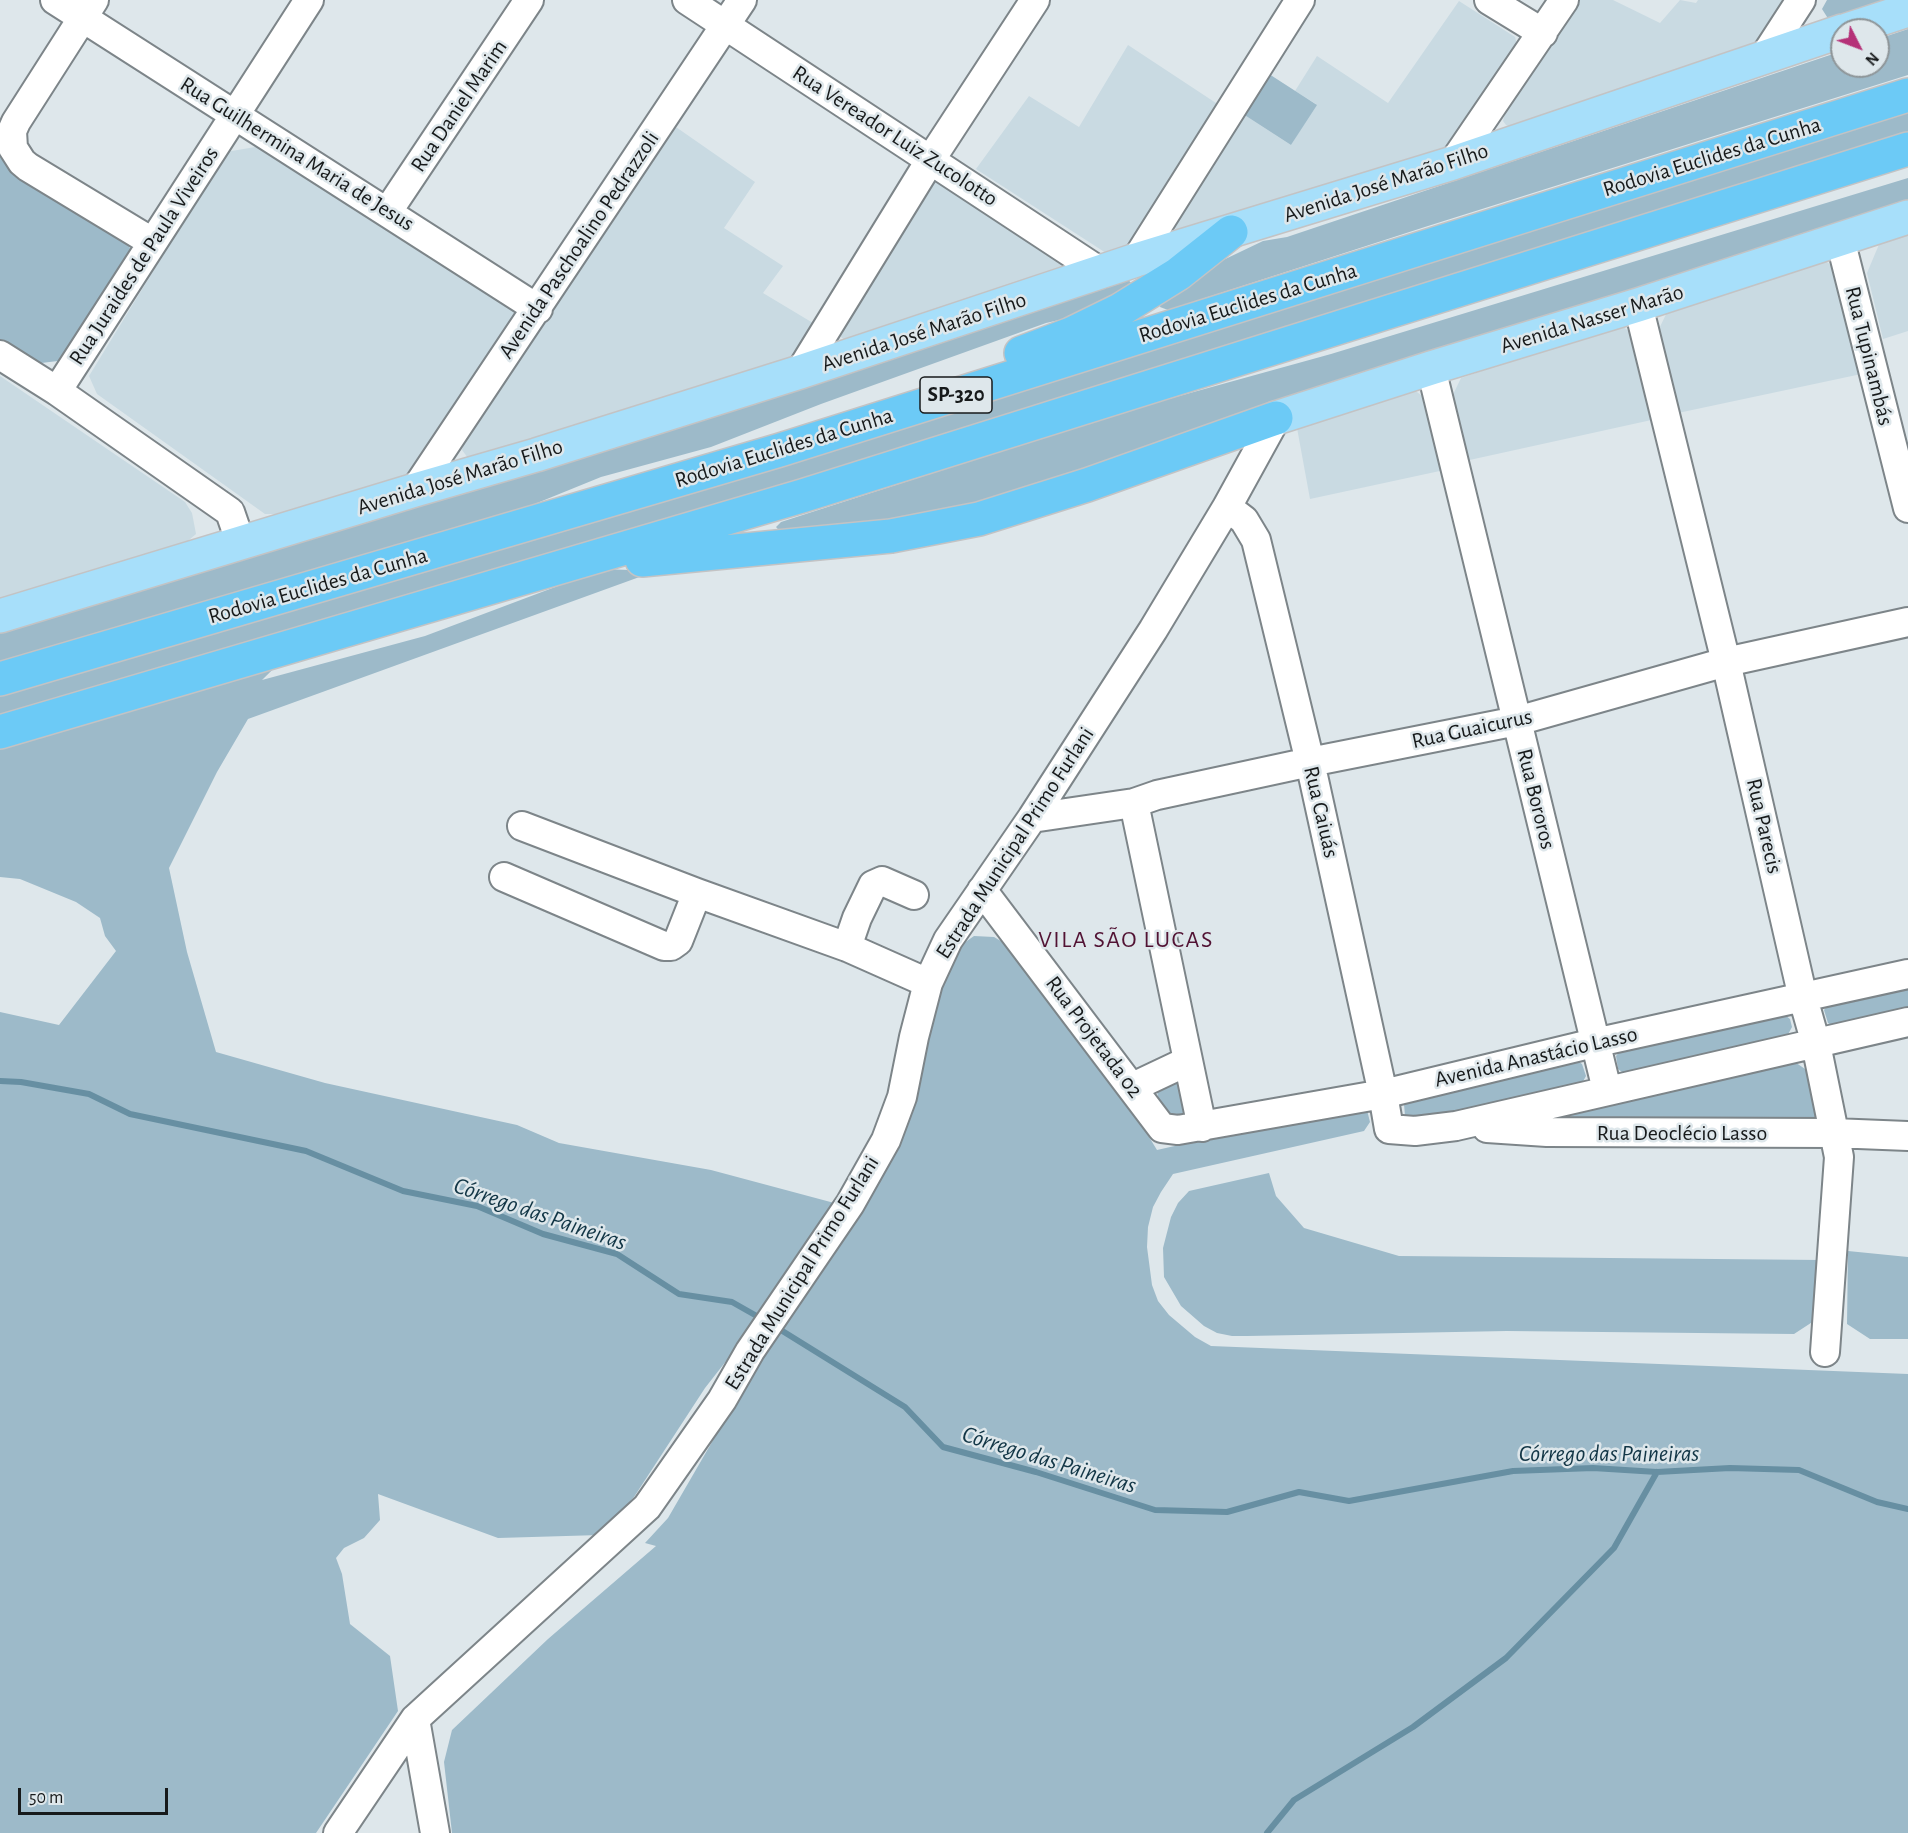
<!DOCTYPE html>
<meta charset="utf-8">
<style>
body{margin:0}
#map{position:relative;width:1908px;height:1833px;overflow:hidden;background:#dee7eb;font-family:"Alegreya Sans",sans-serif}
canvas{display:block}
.north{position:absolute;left:1830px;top:18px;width:60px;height:60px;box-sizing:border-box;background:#dee7eb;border:2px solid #8e9598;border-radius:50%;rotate:132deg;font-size:16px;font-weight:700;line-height:24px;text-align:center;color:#171a1b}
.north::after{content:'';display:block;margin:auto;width:21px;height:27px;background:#b53178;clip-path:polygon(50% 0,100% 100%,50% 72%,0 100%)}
.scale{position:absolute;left:18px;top:1788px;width:150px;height:27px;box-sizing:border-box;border:3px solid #171a1b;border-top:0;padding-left:8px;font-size:18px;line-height:21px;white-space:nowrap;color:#171a1b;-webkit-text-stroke:4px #dee7eb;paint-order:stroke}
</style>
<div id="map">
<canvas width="1908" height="1833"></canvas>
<div class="north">N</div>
<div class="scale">50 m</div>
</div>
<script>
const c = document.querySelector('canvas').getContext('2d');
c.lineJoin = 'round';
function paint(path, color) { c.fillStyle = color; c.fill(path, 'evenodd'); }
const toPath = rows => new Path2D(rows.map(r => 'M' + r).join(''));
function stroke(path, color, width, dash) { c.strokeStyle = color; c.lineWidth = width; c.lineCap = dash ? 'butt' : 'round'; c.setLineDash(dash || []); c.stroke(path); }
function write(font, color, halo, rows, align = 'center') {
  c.font = font + ' "Alegreya Sans",sans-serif'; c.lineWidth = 5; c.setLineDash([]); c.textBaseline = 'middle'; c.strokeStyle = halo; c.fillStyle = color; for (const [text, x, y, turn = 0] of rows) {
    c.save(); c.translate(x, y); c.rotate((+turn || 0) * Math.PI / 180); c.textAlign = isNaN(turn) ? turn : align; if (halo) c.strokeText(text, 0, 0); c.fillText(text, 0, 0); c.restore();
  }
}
paint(toPath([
 [1578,0,1613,0,1660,23,1680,0,1696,3,1698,0,1794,0,1766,44,1514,129,1506,125,1503,121,1505,113],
 [1459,1,1515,37,1519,52,1461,144,1178,233,1173,225,1243,114,1291,145,1316,104,1295,91,1317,56,1388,103],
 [1128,45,1219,105,1127,248,1106,253,976,169,1029,96,1079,127],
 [673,125,755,182,724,228,783,266,763,293,818,326,809,341,789,360,478,459,468,458,462,450,464,441],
 [261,146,515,304,520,321,407,477,295,514,265,514,97,394,89,376,226,152],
 [934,182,945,182,1064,263,1060,270,847,342,841,337,841,329],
 [1908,232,1908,331,1883,339,1867,273,1880,242],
 [1823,259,1841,273,1866,373,1678,413,1658,331,1669,308],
 [1620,324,1638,339,1656,419,1465,461,1450,401,1461,378],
 [0,376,185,502,192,513,196,534,176,551,0,604],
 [1413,389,1434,405,1449,469,1310,499,1297,428]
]), '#c9dae2');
paint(toPath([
 [1827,0,1908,0,1829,20,1822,9],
 [1908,29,1908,75,1428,226,1168,310,1160,307,1162,295,1173,284,1263,241,1287,237,1842,51,1842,66,1878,66,1878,39],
 [1269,74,1317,105,1291,145,1243,114],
 [1908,107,1908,136,311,632,262,680,425,636,603,569,656,571,248,719,217,772,169,868,187,952,216,1052,325,1083,517,1125,559,1143,711,1170,838,1204,741,1342,705,1388,634,1497,600,1535,498,1538,378,1494,380,1520,364,1538,344,1548,336,1558,342,1574,350,1624,390,1656,398,1711,316,1833,0,1833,0,1012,59,1025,116,951,105,936,100,918,76,902,20,879,0,877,0,628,1126,277,1131,283,1128,293,1112,308,1046,323,821,404,711,447,601,477,515,512],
 [0,133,123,235,134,256,66,360,33,364,0,343],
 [1908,178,1908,205,976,513,785,537,776,527,781,522,1125,411,1331,354],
 [974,936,994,937,1011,947,1119,1088,1157,1150,1298,1118,1367,1110,1370,1122,1364,1131,1173,1174,1161,1192,1153,1207,1148,1227,1147,1247,1152,1285,1158,1301,1169,1315,1195,1337,1211,1346,1908,1374,1908,1833,452,1833,444,1762,452,1730,548,1639,656,1546,645,1543,668,1518,734,1404,794,1308,823,1261,869,1200,899,1148,914,1104,936,987,957,948],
 [1908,983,1908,1010,1835,1027,1828,1023,1824,1010,1831,1001],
 [1781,1012,1790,1019,1792,1027,1786,1038,1626,1075,1618,1069,1616,1056,1623,1048],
 [1789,1058,1808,1071,1818,1116,1805,1125,1552,1118],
 [1575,1059,1582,1064,1586,1076,1581,1085,1415,1121,1405,1116,1404,1104],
 [1176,1078,1189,1108,1180,1117,1168,1114,1159,1103,1157,1091],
 [1269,1173,1276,1196,1304,1228,1399,1256,1821,1260,1817,1319,1794,1334,1507,1331,1247,1336,1232,1336,1217,1333,1204,1326,1181,1306,1164,1277,1163,1248,1171,1217,1178,1203,1189,1191],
 [1848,1251,1908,1257,1908,1339,1870,1339,1847,1324]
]), '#9dbac9');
stroke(toPath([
 [0,1081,21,1082,89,1094,130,1114,306,1151,403,1191,477,1206,543,1234,617,1254,679,1294,732,1302,762,1319],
 [776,1327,905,1407,943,1447,1036,1472,1155,1510,1227,1512,1299,1492,1349,1501,1513,1471,1593,1468,1657,1472,1730,1468,1799,1470,1877,1502,1908,1509],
 [1267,1833,1294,1800,1413,1727,1506,1658,1614,1548,1657,1472]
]), '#678fa2', 6);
const minor = toPath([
 [55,0,538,309],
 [94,0,16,122,12,131,13,148,22,162,28,167,152,242],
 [687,0,1102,273],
 [1489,0,1543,33],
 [1764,57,1801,0],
 [1453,163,1564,0],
 [388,211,529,0],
 [1840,239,1908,508],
 [1136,260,1300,0],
 [1638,305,1726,662,1803,998,1816,1044,1839,1157,1825,1352],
 [0,355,57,391,230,512,241,544],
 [1431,368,1607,1090],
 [800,372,931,159,1035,0],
 [57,391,309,0],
 [415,490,742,0],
 [1227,507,1244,520,1256,540,1310,762,1383,1094,1389,1129,1415,1131,1456,1126,1908,1022],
 [1134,803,1202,1127],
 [1032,818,1134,803,1157,795,1310,762,1517,721,1726,662,1908,622],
 [522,826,697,893,847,947,928,983],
 [504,877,664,946,671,946,678,941,697,893],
 [982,890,1162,1128,1178,1130,1383,1094,1594,1043,1908,974],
 [847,947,857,918,873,885,882,881,914,895],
 [1133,1087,1188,1061],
 [1487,1128,1547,1132,1833,1133,1908,1136],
 [415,1719,435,1833],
 [338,1833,415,1719,647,1507,722,1400,750,1351,850,1204,886,1140,902,1097,914,1037,928,983,948,940,1032,818,1153,630,1227,507,1276,418]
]);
const major = toPath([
 [1847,30,1908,10],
 [1276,418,1431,368,1638,305,1908,217],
 [0,616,415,490,536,455,800,372,1136,260,1453,163,1842,31]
]);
const highway = toPath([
 [1021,353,1071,334,1120,310,1178,274,1231,232],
 [642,560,891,536,979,519,1087,485,1276,418],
 [0,679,780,450,1908,95],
 [0,732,802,496,1908,149]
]);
stroke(minor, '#7d8589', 32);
stroke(major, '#c3c3c4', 36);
stroke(highway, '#c3c3c4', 36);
stroke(minor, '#fff', 28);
stroke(major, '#a7dffa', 33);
stroke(highway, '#6ccaf6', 33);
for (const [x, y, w] of [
 [956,395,72]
]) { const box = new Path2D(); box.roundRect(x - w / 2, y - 18, w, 36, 4.5); c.fillStyle = '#dee7eb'; c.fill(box); stroke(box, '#171a1b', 1.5); }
write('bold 21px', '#171a1b', null, [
 ["SP-320",956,395]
]);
write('22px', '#171a1b', '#dee7eb', [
 ["Rua Daniel Marim",459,106,-56],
 ["Rua Vereador Luiz Zucolotto",895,136,33],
 ["Rua Guilhermina Maria de Jesus",297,154,32],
 ["Rodovia Euclides da Cunha",1712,157,-17],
 ["Avenida José Marão Filho",1386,183,-18],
 ["Avenida Paschoalino Pedrazzoli",579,245,-56],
 ["Rua Juraides de Paula Viveiros",144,256,-57],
 ["Rodovia Euclides da Cunha",1248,303,-17],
 ["Avenida Nasser Marão",1592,319,-17],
 ["Avenida José Marão Filho",924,332,-18],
 ["Rua Tupinambás",1869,356,76],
 ["Rodovia Euclides da Cunha",784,448,-17],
 ["Avenida José Marão Filho",460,477,-17],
 ["Rodovia Euclides da Cunha",318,586,-16],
 ["Rua Guaicurus",1472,729,-12],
 ["Rua Bororos",1536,799,76],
 ["Rua Caiuás",1321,812,77],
 ["Rua Parecis",1764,826,77],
 ["Estrada Municipal Primo Furlani",1015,843,-57],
 ["Rua Projetada 02",1094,1037,53],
 ["Avenida Anastácio Lasso",1536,1057,-13],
 ["Rua Deoclécio Lasso",1682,1133],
 ["Estrada Municipal Primo Furlani",802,1273,-58]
]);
c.letterSpacing = '1.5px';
write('24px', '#521334', '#dee7eb', [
 ["VILA SÃO LUCAS",1126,940]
]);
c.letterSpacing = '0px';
write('italic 24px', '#123646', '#dee7eb', [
 ["Córrego das Paineiras",540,1214,19],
 ["Córrego das Paineiras",1609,1454],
 ["Córrego das Paineiras",1049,1460,17]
]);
</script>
